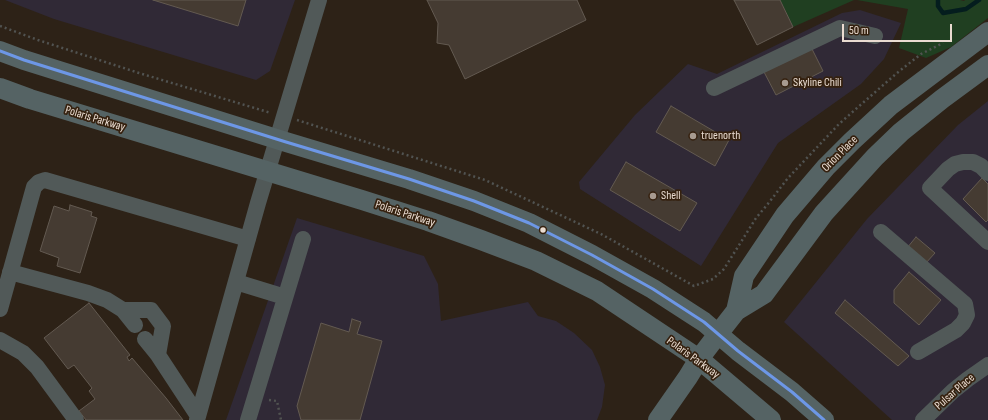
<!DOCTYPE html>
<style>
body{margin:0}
#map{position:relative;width:988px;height:420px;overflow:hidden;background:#2d2217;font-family:"Sofia Sans Condensed",sans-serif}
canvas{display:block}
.scale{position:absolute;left:842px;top:24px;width:110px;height:18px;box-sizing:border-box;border:2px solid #eadcd1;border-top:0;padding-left:5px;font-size:12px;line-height:14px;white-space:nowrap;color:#eadcd1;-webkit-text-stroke:3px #35210f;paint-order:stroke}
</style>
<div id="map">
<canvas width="988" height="420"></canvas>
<div class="scale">50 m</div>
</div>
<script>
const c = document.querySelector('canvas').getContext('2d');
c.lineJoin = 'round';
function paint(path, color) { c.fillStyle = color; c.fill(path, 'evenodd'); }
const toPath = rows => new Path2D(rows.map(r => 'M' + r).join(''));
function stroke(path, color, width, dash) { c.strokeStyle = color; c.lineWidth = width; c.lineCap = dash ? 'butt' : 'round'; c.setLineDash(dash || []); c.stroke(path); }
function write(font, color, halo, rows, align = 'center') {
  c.font = font + ' "Sofia Sans Condensed",sans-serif'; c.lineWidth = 3.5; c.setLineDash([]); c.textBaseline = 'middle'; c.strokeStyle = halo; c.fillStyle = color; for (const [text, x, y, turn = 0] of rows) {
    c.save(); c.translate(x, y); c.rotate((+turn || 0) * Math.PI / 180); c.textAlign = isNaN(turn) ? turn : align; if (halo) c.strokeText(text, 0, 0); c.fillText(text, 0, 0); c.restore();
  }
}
paint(toPath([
 [5,0,295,0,270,71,256,80,54,19],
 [860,10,901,23,884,59,861,84,778,143,701,266,580,189,579,182,635,115,688,64,717,74,842,13],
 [988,101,988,420,892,420,784,322,867,219,958,125],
 [297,218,424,256,438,284,441,321,528,302,538,316,556,321,574,333,592,350,600,367,605,385,602,407,597,420,226,420]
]), '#302936');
paint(toPath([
 [780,0,854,0,793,27],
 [857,0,960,0,964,1,965,0,988,0,988,18,951,47,926,58,899,48,908,9]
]), '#203f21');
stroke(toPath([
 [938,0,938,6,943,13,966,9,979,0]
]), '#041d1e', 4.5);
const building = toPath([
 [153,0,246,0,238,26,153,0],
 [427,0,577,0,586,20,465,79,449,45,437,43,438,23,427,0],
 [734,0,780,0,793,27,757,45,734,0],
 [812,49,823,71,776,95,764,72,812,49],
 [671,106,729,140,715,166,656,132,671,106],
 [626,162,697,203,680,231,610,190,626,162],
 [982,178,988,184,988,220,986,222,963,199,982,178],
 [70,205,92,212,91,216,97,218,80,273,57,266,59,258,40,251,54,206,69,211,70,205],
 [916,237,935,253,925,264,907,248,916,237],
 [909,272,941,300,919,325,894,303,894,290,909,272],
 [845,300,909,356,898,366,835,313,845,300],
 [89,303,130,355,127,357,129,361,132,358,166,398,183,420,86,420,79,411,95,399,89,391,92,388,74,365,68,369,44,338,89,303],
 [352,319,361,322,357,334,382,341,360,420,301,420,297,406,321,323,349,332,352,319]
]);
paint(building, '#453b32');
stroke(building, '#635a51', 1);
stroke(toPath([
 [0,26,38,40,139,73,271,113],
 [297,120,485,180,601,234,694,286,713,279,724,269,756,218,767,205,788,178,839,124,857,108,897,73,921,54,943,43],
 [269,400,277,401,281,420]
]), '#515351', 2.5, [2, 3]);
stroke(toPath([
 [714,88,840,28,875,36],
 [988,173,981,166,973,162,963,162,955,164,948,169,930,188,988,242],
 [881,232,965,304,967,315,963,323,956,330,918,352],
 [10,272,88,293,107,300,123,310,135,325],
 [236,282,285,297],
 [0,309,34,187,39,182,45,180,248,239],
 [123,310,151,310,163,326,158,355],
 [145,339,158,355,198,416],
 [0,340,23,353,37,367,76,420],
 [197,420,258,203,319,0],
 [248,420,303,239],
 [923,420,953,391,968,379,988,365]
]), '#515958', 16);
stroke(toPath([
 [0,51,24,60,286,142,409,179,474,201,529,223,592,255,653,289,704,322,738,351,792,392,824,420],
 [0,88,30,99,362,200,428,221,481,240,536,261,597,291,699,359,771,420],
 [736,311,744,276,785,215,826,167,852,141,891,105,988,32],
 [658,420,688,377,699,359,718,334,736,311,764,294,824,213,875,157,901,132,942,99,988,65]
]), '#556364', 20);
stroke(toPath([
 [0,51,24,60,286,142,409,179,474,201,529,223,592,255,653,289,704,322,738,351,792,392,824,420]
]), '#6d97e6', 3);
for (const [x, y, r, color] of [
 [785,83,4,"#a89b90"],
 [693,136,4,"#a89b90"],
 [653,196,4,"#a89b90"],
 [543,230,3.5,"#eadcd1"]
]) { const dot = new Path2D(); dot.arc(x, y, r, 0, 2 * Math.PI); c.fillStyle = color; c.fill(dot); stroke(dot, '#35210f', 1.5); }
write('12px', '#eadcd1', '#35210f', [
 ["Skyline Chili",793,83],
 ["truenorth",701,136],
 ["Shell",661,196]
], 'left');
write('12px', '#eadcd1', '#35210f', [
 ["Polaris Parkway",95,119,17],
 ["Orion Place",840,154,-45],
 ["Polaris Parkway",405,214,18],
 ["Polaris Parkway",693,358,36],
 ["Pulsar Place",955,392,-41]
]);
</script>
